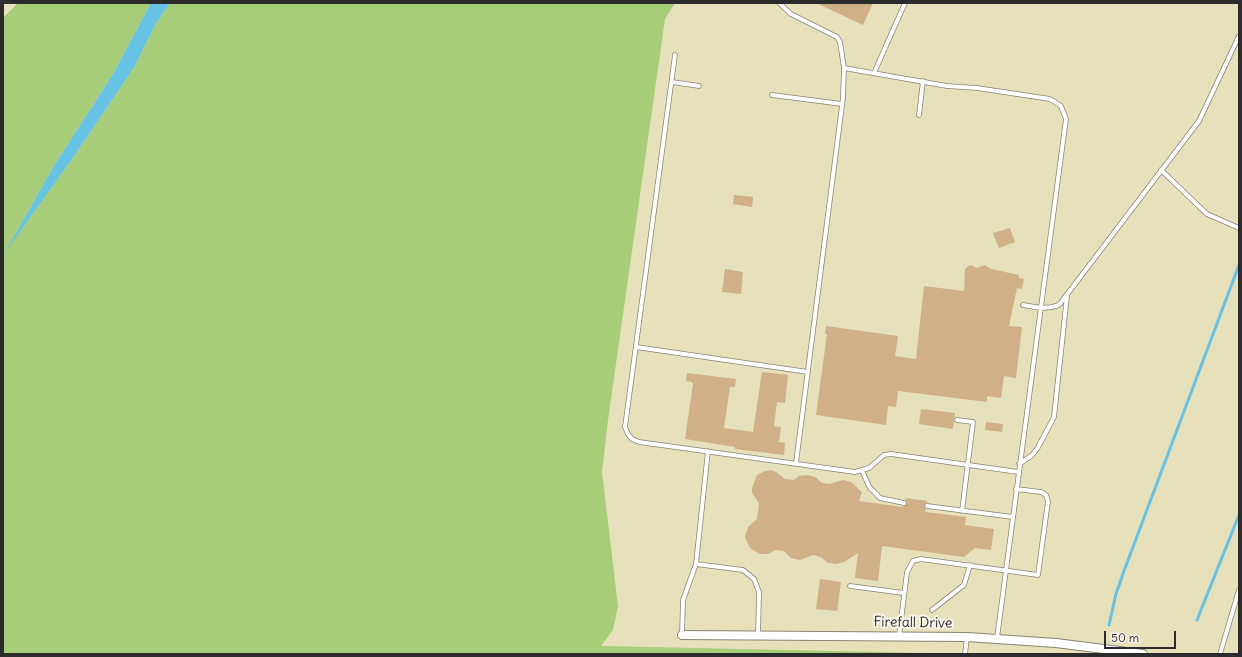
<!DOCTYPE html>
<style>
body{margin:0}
#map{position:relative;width:1242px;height:657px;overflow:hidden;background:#e6e0bb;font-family:Delius,sans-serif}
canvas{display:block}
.frame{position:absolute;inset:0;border:4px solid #2b2b2b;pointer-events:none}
.scale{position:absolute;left:1104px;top:631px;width:72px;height:18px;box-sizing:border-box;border:2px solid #2b2b2b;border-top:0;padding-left:5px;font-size:12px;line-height:14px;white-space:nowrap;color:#2b2b2b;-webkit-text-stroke:3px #f7f3e8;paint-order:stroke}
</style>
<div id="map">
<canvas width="1242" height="657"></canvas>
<div class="frame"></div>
<div class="scale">50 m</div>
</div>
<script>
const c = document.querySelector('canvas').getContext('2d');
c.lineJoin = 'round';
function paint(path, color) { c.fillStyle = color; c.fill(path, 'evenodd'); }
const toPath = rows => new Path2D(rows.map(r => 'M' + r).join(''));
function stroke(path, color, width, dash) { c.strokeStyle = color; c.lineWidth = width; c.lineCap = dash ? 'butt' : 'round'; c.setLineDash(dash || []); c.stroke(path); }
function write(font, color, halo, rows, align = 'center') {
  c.font = font + ' Delius,sans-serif'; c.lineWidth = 4; c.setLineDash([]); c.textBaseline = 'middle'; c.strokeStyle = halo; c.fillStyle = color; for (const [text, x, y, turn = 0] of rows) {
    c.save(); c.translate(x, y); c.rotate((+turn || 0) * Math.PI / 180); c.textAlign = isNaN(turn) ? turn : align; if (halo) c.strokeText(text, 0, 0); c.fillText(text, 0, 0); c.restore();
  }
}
paint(toPath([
 [18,3,151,3,113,74,55,164,7,249,75,155,135,66,155,25,170,3,675,3,665,19,608,420,602,472,618,606,613,630,601,646,971,654,3,654,3,18]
]), '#a7cd78');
paint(toPath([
 [151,3,170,3,155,25,135,66,75,155,4,254,55,164,113,74]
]), '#67c3e5');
stroke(toPath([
 [1197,620,1239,515],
 [1109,625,1116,594,1124,571,1239,265]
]), '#67c3e5', 3);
paint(toPath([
 [816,3,873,3,863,25],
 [734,195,753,197,752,207,733,204],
 [1010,228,1015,242,999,248,993,233],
 [970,265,977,268,985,265,991,269,1019,275,1019,278,1024,279,1022,289,1017,288,1009,326,1022,327,1016,378,1004,376,1001,398,987,396,987,402,898,391,896,407,888,406,886,425,816,415,827,334,825,334,826,326,898,336,895,356,916,359,924,286,964,291,965,269],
 [725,269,743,272,741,294,722,292],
 [762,372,788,375,785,403,777,402,774,426,781,427,779,442,785,443,784,455,735,449,735,447,685,439,693,384,692,382,686,381,687,373,736,379,735,387,730,387,724,428,753,432],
 [921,409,955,413,953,429,919,424],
 [986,422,1003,424,1002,432,985,430],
 [771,470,776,472,785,479,794,480,799,476,807,475,815,477,822,483,830,484,843,480,851,482,862,492,859,501,903,507,907,503,905,498,928,501,924,505,926,512,966,517,965,525,994,529,991,550,975,548,964,557,882,546,878,581,855,578,858,553,844,562,836,564,828,563,821,557,813,555,800,560,791,558,784,551,776,550,768,554,760,554,750,548,745,537,748,527,757,519,759,503,752,493,752,488,757,475,765,471],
 [820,579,841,582,837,611,816,609]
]), '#d0b087');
const lane = toPath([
 [779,3,791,14,837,37,840,42,844,68,843,98,796,463],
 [675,55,625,427,628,434,632,439,639,442,855,472,869,468,884,455,891,454,1018,472],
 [844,68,947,86,977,88,1050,99,1061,106,1066,119,997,638],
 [874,73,905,3],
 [672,82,699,86],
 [772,95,842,104],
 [919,115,923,81],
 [1161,170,1207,214,1239,228],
 [1023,305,1041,308,1052,307,1059,305,1199,121,1239,36],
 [636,347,808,372],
 [957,420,973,422,962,511],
 [1019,464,1031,456,1037,449,1054,417,1067,296],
 [862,471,870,488,880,498,904,503],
 [927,506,1013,517],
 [696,564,708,451],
 [850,586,904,593],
 [932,610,964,585,970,565],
 [682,635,683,600,696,564,743,570,754,579,759,592,758,636],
 [899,636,907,572,913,561,921,559,1038,575,1048,501,1046,495,1041,492,1016,489],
 [965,654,967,637],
 [1220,654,1239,590]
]);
const street = toPath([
 [682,635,967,637,1056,643,1143,654]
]);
stroke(lane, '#888673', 5.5);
stroke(street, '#888673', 10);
stroke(lane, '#fff', 4);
stroke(street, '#fff', 8);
write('14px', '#2b2b2b', '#f7f3e8', [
 ["Firefall Drive",913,623,1]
]);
</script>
